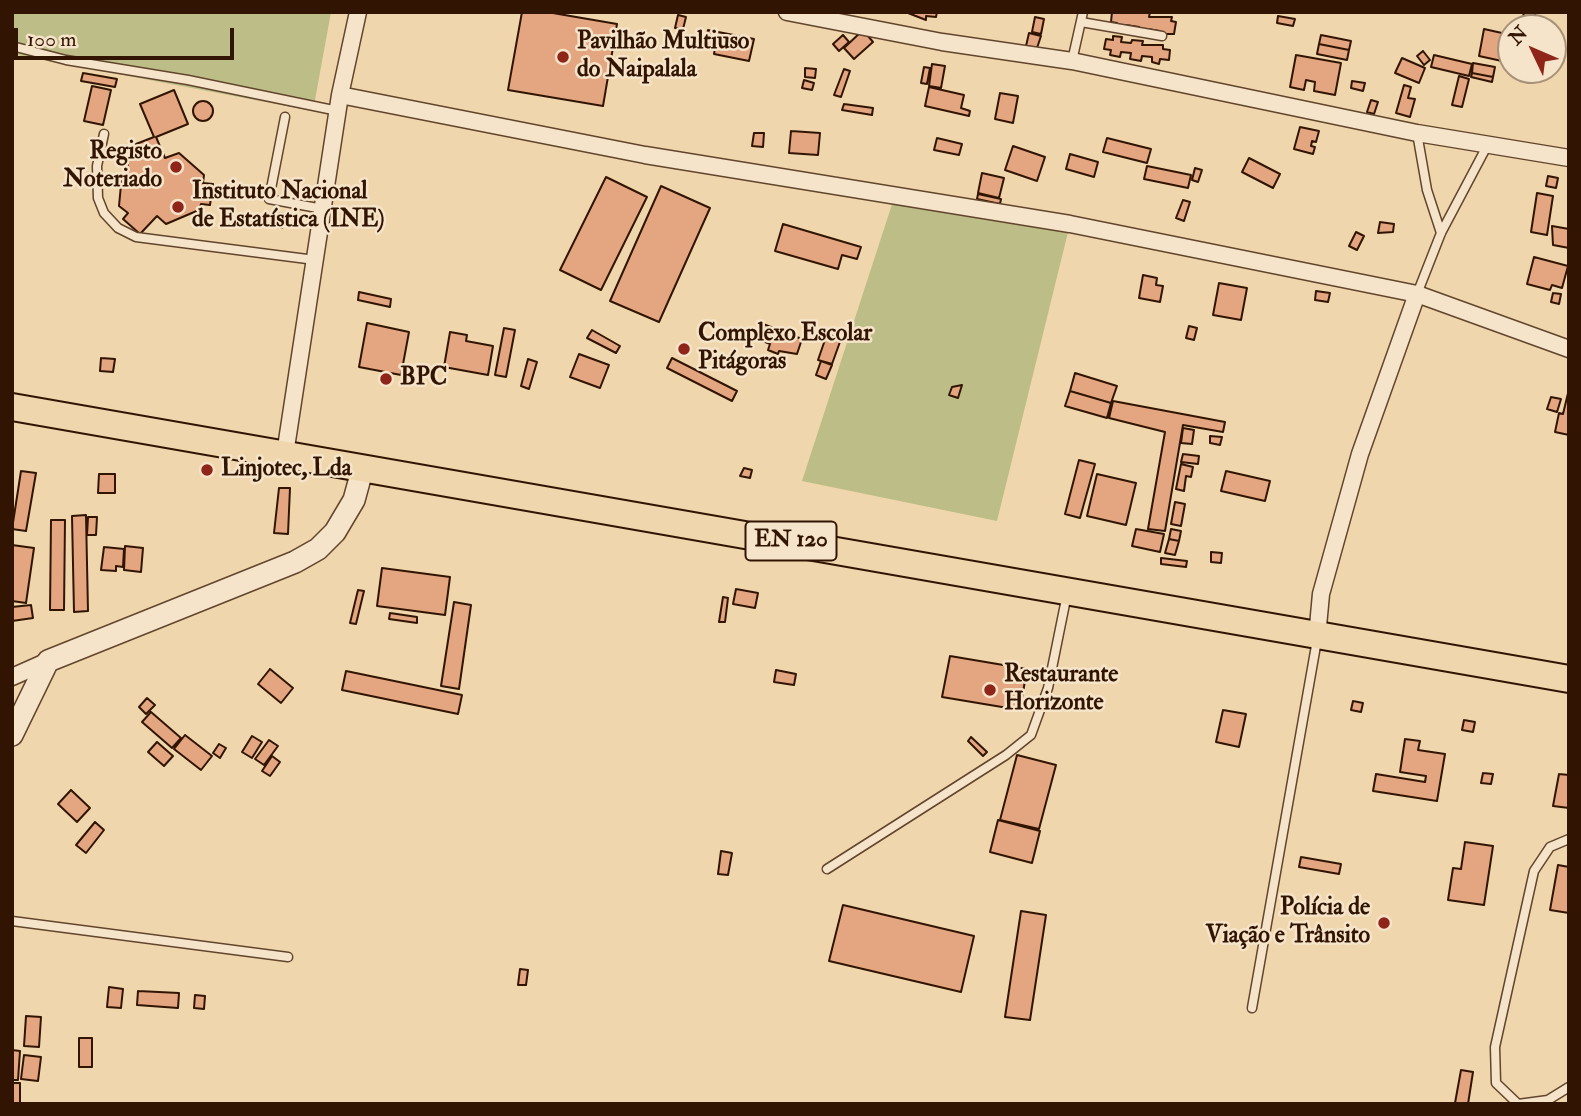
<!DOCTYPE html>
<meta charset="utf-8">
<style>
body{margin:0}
#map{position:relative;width:1581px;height:1116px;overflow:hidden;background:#f0d6ac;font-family:"IM FELL Double Pica",serif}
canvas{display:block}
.frame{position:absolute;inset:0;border:14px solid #311502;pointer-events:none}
.north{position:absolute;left:1497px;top:14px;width:70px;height:70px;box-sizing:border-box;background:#f5e4c9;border:2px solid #a79179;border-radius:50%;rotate:314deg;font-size:19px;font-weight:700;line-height:28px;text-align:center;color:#311502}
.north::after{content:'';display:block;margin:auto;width:24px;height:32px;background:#8f2418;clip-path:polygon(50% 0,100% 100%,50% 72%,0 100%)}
.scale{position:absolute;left:14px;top:28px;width:220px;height:32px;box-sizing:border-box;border:4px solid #311502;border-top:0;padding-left:9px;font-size:21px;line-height:24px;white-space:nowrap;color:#311502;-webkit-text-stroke:5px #f5e4c9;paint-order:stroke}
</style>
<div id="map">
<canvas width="1581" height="1116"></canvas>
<div class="frame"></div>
<div class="north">N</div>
<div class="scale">100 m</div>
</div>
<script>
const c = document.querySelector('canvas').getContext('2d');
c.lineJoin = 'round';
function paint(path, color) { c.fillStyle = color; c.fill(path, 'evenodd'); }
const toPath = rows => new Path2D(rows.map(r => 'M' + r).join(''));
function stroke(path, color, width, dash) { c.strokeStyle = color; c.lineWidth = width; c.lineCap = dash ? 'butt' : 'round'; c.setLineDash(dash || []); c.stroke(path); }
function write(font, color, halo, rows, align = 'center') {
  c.font = font + ' "IM FELL Double Pica",serif'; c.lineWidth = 5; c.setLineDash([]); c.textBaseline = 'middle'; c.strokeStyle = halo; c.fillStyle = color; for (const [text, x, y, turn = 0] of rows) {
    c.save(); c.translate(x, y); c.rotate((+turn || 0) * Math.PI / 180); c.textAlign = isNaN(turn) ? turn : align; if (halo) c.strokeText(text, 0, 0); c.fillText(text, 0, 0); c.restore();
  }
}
paint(toPath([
 [12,12,331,12,313,111,12,54],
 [895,195,1070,224,997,521,802,481]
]), '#bdbd87');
const building = toPath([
 [522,12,547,12,617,24,603,106,508,90,522,12],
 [937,12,936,17,926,16,926,20,908,13,937,12],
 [1112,12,1150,12,1149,17,1172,17,1171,21,1176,22,1174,34,1158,34,1159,31,1148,29,1148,32,1138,30,1139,27,1126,25,1126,28,1116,26,1117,23,1111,22,1112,12],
 [1524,12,1536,12,1531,28,1521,28,1524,12],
 [678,15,686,17,683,29,675,28,678,15],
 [1278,16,1295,19,1293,26,1277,23,1278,16],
 [1035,17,1044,19,1041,34,1032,32,1035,17],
 [1484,29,1511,35,1511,63,1479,56,1484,29],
 [708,30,754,39,749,61,714,54,715,48,705,43,708,30],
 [863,30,873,42,854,59,844,48,863,30],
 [1029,33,1041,36,1037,48,1026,46,1029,33],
 [843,35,849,42,839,51,833,44,843,35],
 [1321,35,1351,41,1349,50,1319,44,1321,35],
 [1113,36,1122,37,1121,42,1131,43,1132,40,1143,41,1142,45,1163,45,1163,49,1170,50,1169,60,1160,59,1159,64,1152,62,1152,57,1142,56,1141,61,1130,59,1131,53,1121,52,1120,57,1110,55,1111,50,1104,49,1106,39,1113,40,1113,36],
 [1319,44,1349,50,1347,60,1317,54,1319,44],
 [1423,51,1430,60,1424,65,1417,56,1423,51],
 [1296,55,1341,63,1335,95,1314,91,1315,82,1306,80,1304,90,1290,87,1296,55],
 [1434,55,1472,64,1469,76,1431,67,1434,55],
 [1402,58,1425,68,1419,83,1395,73,1402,58],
 [1473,63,1495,67,1493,77,1472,73,1473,63],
 [932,64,945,66,941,88,929,86,932,64],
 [924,67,930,68,927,84,921,83,924,67],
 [805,68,816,69,815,78,805,77,805,68],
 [844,69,850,71,841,97,834,95,844,69],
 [83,73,117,79,115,87,81,81,83,73],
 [1472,73,1493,77,1492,82,1471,77,1472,73],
 [1459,76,1469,79,1462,107,1452,105,1459,76],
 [804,80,814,83,812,90,802,88,804,80],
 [1352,81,1365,83,1363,91,1351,88,1352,81],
 [1404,85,1411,87,1408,98,1415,99,1410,117,1396,113,1404,85],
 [92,86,111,90,103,125,84,121,92,86],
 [929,87,964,95,961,108,970,111,969,116,925,106,929,87],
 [174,90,188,124,156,137,165,158,179,153,204,175,203,183,213,184,210,205,201,204,199,210,166,224,157,216,140,234,123,219,128,213,119,206,122,174,126,174,130,154,138,150,136,144,154,137,140,104,174,90],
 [1000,93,1018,96,1013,123,995,119,1000,93],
 [1371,100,1378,102,1374,114,1367,112,1371,100],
 '193 111a10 10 0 1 1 20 0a10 10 0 1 1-20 0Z',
 [844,104,873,108,872,115,842,110,844,104],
 [1300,127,1319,131,1316,142,1312,141,1311,146,1315,147,1313,154,1294,149,1300,127],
 [791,131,820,133,818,155,789,153,791,131],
 [754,133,764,133,763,147,752,146,754,133],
 [937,138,962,144,959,155,934,150,937,138],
 [1107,138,1151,149,1147,163,1103,152,1107,138],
 [1013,146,1045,157,1037,181,1005,170,1013,146],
 [1070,154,1098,162,1094,177,1066,169,1070,154],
 [1249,158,1280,174,1273,188,1242,172,1249,158],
 [1147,166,1191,175,1188,188,1144,179,1147,166],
 [1195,168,1202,170,1198,182,1192,180,1195,168],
 [982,173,1004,178,999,198,978,193,982,173],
 [1548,176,1558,178,1556,188,1546,186,1548,176],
 [606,177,647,197,601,290,560,270,606,177],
 [661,186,710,208,659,322,610,301,661,186],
 [1537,193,1553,196,1547,235,1531,232,1537,193],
 [978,194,1001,199,1000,204,977,199,978,194],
 [1183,200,1190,202,1184,221,1176,218,1183,200],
 [274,212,285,214,282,228,272,226,274,212],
 [1380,222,1394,224,1393,232,1378,233,1380,222],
 [783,224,861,247,857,259,842,255,838,269,775,251,783,224],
 [1552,226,1569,229,1569,248,1553,245,1552,226],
 [1356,232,1364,236,1357,250,1349,246,1356,232],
 [1534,257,1568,266,1562,288,1552,285,1550,290,1527,284,1534,257],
 [1143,275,1157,278,1156,285,1163,286,1160,302,1139,298,1143,275],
 [1219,283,1247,288,1241,320,1213,315,1219,283],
 [1316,291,1330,293,1328,302,1315,300,1316,291],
 [359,292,391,299,390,307,358,300,359,292],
 [1553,293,1561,294,1559,304,1551,302,1553,293],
 [367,323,409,332,401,375,359,367,367,323],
 [763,324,802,339,797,354,779,351,778,354,768,350,770,344,758,339,763,324],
 [1189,326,1197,328,1194,340,1186,338,1189,326],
 [504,328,515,330,506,377,495,375,504,328],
 [592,330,620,346,616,353,587,338,592,330],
 [450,332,467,335,466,341,493,346,488,375,444,367,450,332],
 [827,334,841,339,832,364,818,360,827,334],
 [579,354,609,365,600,388,570,377,579,354],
 [101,358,115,359,113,372,100,371,101,358],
 [672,358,737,391,732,401,667,368,672,358],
 [528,359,537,362,529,389,521,386,528,359],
 [821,361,832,365,826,379,816,375,821,361],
 [1075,373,1117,386,1111,403,1070,391,1075,373],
 [962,385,958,398,949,395,952,387,962,385],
 [1569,389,1569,435,1555,432,1559,413,1563,414,1569,389],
 [1070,391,1111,403,1107,418,1065,406,1070,391],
 [1551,397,1561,399,1557,412,1547,409,1551,397],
 [1113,401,1225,422,1223,432,1183,425,1165,531,1148,529,1165,432,1109,418,1113,401],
 [1183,428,1194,430,1192,444,1181,443,1183,428],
 [1210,436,1222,437,1220,445,1210,443,1210,436],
 [1183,454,1199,456,1198,464,1181,462,1183,454],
 [1079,460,1095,464,1080,518,1065,514,1079,460],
 [1181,464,1193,467,1191,477,1186,476,1184,491,1176,489,1181,464],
 [744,468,752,470,750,478,740,476,744,468],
 [21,471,36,473,26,531,12,529,21,471],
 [1226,471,1270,481,1265,501,1221,491,1226,471],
 [99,474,115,474,115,493,98,493,99,474],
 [1097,474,1136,483,1126,525,1087,516,1097,474],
 [279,488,290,488,288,534,274,533,279,488],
 [1175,502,1185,504,1181,526,1171,524,1175,502],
 [86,515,88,611,74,612,72,516,86,515],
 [88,517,97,517,96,535,87,535,88,517],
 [51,520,65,520,64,610,50,610,51,520],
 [1136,529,1164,534,1160,552,1132,546,1136,529],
 [1171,529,1181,531,1179,541,1169,539,1171,529],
 [1169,539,1179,541,1175,555,1165,553,1169,539],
 [12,545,34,548,26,603,12,601,12,545],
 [125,546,143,548,141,572,124,570,125,546],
 [104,547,124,549,123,567,116,566,116,571,101,570,104,547],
 [1211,552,1222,553,1221,563,1211,562,1211,552],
 [1161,558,1187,561,1186,567,1161,564,1161,558],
 [382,568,450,577,445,615,377,606,382,568],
 [736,589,758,593,755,608,733,604,736,589],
 [358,590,364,591,356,624,350,623,358,590],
 [723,597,728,598,725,622,719,622,723,597],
 [454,602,471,605,459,689,441,686,454,602],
 [31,605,33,618,12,621,12,607,31,605],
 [390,613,417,617,417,623,389,619,390,613],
 [950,656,1027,669,1020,710,942,697,950,656],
 [270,669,293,688,281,703,258,684,270,669],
 [776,670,796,674,794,685,774,682,776,670],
 [346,671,462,695,458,714,342,690,346,671],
 [147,698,155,705,146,714,139,707,147,698],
 [1353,701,1363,703,1361,712,1351,710,1353,701],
 [1223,710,1246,714,1239,747,1216,742,1223,710],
 [151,712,181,738,172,748,142,722,151,712],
 [1464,720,1475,722,1473,732,1462,730,1464,720],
 [185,735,212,756,201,770,174,749,185,735],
 [252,736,262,742,252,758,242,752,252,736],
 [971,737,987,752,983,756,968,741,971,737],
 [1405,739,1420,741,1418,750,1445,754,1437,801,1373,791,1376,774,1425,782,1426,776,1400,772,1405,739],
 [269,740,278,746,264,765,255,759,269,740],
 [157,742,173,756,164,766,148,752,157,742],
 [219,744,226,748,220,758,213,753,219,744],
 [1017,755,1056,765,1039,829,1000,820,1017,755],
 [272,756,280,762,270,776,262,771,272,756],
 [1483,773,1493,774,1491,784,1481,783,1483,773],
 [1559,774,1569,775,1569,808,1553,806,1559,774],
 [71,790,90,808,77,822,58,804,71,790],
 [998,820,1040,831,1032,863,990,852,998,820],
 [95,822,104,830,86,853,76,845,95,822],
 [1465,842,1493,846,1484,905,1448,900,1453,868,1461,869,1465,842],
 [721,851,732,853,728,875,718,874,721,851],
 [1301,857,1341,864,1339,874,1299,867,1301,857],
 [1558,865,1569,867,1569,913,1550,910,1558,865],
 [843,905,974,936,961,992,829,961,843,905],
 [1021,911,1046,915,1030,1020,1005,1017,1021,911],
 [520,969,528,970,526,985,518,985,520,969],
 [109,987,123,989,121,1008,107,1007,109,987],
 [138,991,179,993,178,1008,137,1005,138,991],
 [195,995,205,996,204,1009,194,1008,195,995],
 [26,1016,41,1017,39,1047,24,1046,26,1016],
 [79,1038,92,1038,92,1067,79,1067,79,1038],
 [12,1050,20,1051,18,1080,12,1080,12,1050],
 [24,1055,41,1057,38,1081,21,1079,24,1055],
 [1461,1070,1473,1072,1468,1104,1455,1103,1461,1070],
 [12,1083,20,1083,20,1104,12,1104,12,1083]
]);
paint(building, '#e3a680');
stroke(building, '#311502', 2);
const service = toPath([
 [1081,22,1162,36],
 [12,46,66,60,188,80,338,111],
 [1072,61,1083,12],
 [285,117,269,199,323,209],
 [1417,133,1427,190,1441,233],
 [104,134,97,166,98,198,104,213,118,228,136,237,315,260],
 [1417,294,1441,233,1487,146],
 [1569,839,1550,847,1534,871,1495,1047,1496,1083,1518,1104,1548,1100,1569,1087],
 [827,869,1006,755,1031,735,1048,688,1067,594],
 [12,921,288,957],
 [1252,1008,1317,640]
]);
const minor = toPath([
 [787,12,942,42,1072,61,1417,133,1569,158],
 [340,95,645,155,1070,224,1417,294,1569,349],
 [285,454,340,95,358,12],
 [1317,637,1321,594,1360,454,1417,294],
 [12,677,48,661]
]);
const tertiary = toPath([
 [12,735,48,661,295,562,318,549,335,532,354,500,363,467]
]);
const primary = toPath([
 [12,407,1569,679]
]);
stroke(service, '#61452c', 11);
stroke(minor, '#61452c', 19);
stroke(tertiary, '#61452c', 24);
stroke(primary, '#311502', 30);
stroke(service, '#f5e4c9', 8);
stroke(minor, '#f5e4c9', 16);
stroke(tertiary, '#f5e4c9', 21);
stroke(primary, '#f0d6ac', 26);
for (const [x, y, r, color] of [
 [563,57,7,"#8f2418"],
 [176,167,7,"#8f2418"],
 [178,207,7,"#8f2418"],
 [684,349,7,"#8f2418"],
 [386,379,7,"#8f2418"],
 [207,470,7,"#8f2418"],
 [990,690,7,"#8f2418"],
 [1384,923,7,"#8f2418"]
]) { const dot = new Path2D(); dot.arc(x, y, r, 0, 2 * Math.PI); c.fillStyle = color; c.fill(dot); stroke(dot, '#f5e4c9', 2.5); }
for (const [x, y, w] of [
 [791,541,91]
]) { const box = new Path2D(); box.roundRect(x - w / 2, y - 19.5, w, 39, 5); c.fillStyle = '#f5e4c9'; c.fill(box); stroke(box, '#311502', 2); }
write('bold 23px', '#311502', null, [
 ["EN 120",791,541]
]);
write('bold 24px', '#311502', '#f5e4c9', [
 ["Pavilhão Multiuso",577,43],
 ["do Naipalala",577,71],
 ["Registo",162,153,"right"],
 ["Noteriado",162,181,"right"],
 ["Instituto Nacional",192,193],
 ["de Estatística (INE)",192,221],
 ["Complexo Escolar",698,335],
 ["Pitágoras",698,363],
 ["BPC",400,379],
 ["Linjotec, Lda",221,470],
 ["Restaurante",1004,676],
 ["Horizonte",1004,704],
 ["Polícia de",1370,909,"right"],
 ["Viação e Trânsito",1370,937,"right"]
], 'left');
</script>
